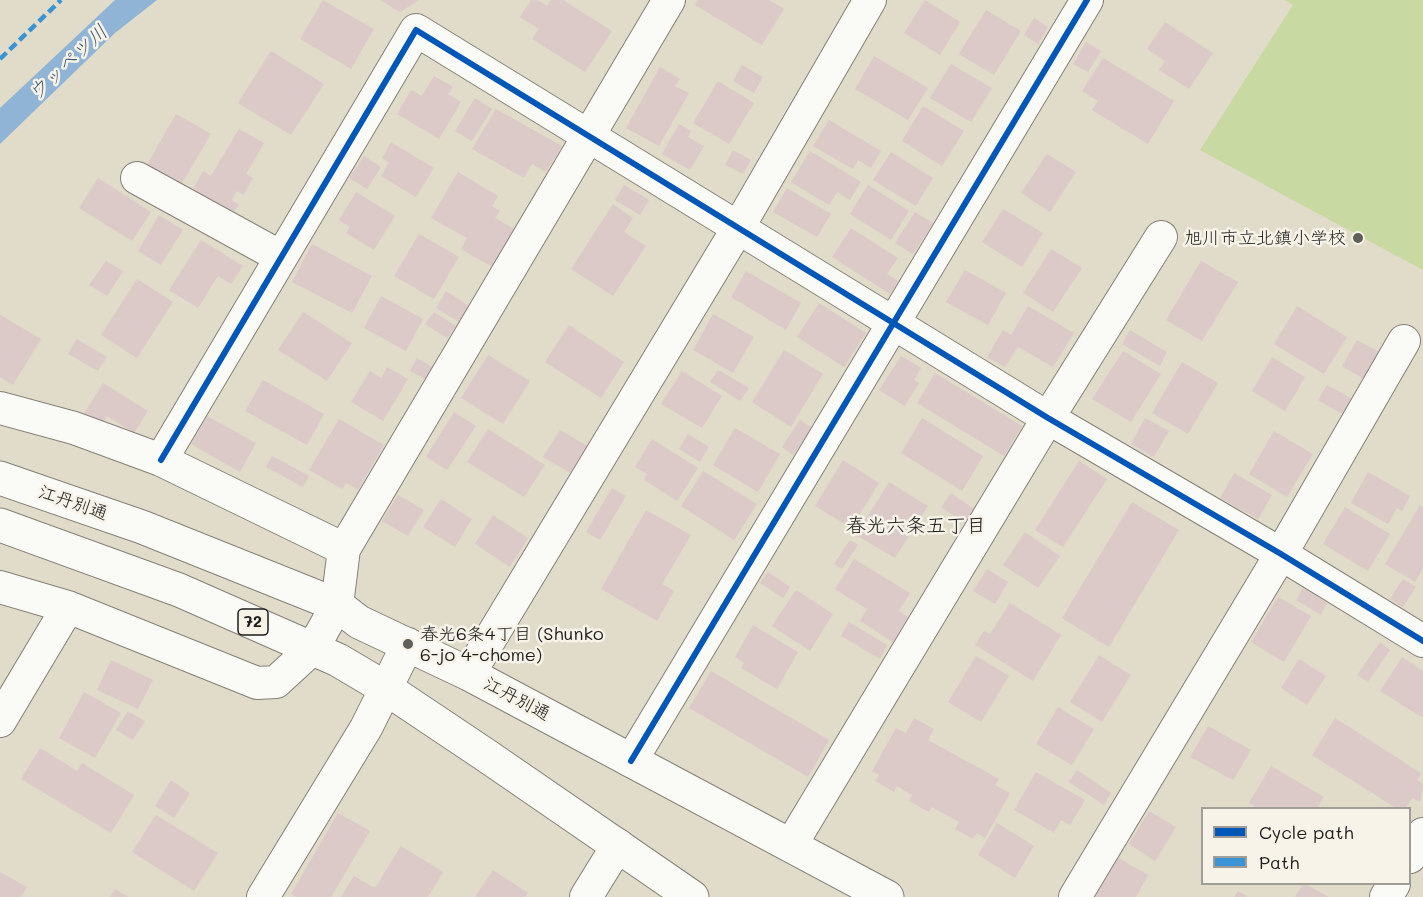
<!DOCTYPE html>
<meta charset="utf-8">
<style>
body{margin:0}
#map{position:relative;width:1423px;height:897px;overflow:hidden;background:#e1dbc9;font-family:Mali,sans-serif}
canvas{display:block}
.legend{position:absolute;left:1201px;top:807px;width:210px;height:78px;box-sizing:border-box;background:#f7f3e8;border:2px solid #9f9d96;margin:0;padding:8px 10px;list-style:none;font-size:18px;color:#1c1c1c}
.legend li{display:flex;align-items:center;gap:12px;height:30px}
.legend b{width:30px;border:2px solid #9f9d96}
</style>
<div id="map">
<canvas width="1423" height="897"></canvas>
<ul class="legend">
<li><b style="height:8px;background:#0057b8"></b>Cycle path</li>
<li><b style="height:8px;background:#3a94d4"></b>Path</li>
</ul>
</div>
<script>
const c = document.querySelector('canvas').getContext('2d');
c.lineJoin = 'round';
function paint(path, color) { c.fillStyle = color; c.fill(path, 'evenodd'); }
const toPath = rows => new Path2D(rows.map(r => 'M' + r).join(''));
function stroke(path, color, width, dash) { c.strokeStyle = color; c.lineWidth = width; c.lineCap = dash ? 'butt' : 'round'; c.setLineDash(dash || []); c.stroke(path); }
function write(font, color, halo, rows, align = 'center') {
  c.font = font + ' Mali,"Klee One",sans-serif'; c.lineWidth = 5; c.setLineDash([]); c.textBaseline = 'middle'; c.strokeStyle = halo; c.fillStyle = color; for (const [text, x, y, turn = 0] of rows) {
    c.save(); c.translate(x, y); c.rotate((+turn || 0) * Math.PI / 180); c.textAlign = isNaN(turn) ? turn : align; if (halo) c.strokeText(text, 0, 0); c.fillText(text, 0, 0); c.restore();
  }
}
paint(toPath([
 [1285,0,1423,0,1423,270,1200,150,1293,5]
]), '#c8d9a1');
paint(toPath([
 [115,0,157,0,115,33,0,144,0,108]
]), '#90b4d6');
paint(toPath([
 [323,0,374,29,351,69,300,39],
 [380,0,419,0,400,12],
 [531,0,538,0,547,6,551,0,563,0,612,31,585,72,532,39,539,29,520,17],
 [698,0,769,0,784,9,762,45,695,5],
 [925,0,960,22,940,55,904,33],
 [986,10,1021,31,994,75,959,54],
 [1034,18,1048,27,1038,44,1024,35],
 [1165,22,1213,53,1189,89,1159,70,1165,61,1147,49],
 [1086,42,1101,51,1088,72,1073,64],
 [271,51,324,84,291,135,238,103],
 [874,56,928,88,908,120,855,89],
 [1103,58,1174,101,1148,144,1092,110,1098,101,1082,91],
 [951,64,992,88,971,122,930,98],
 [742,65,763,77,754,93,733,81],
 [660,67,680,79,675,86,689,93,659,146,626,128],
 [434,76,453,87,448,94,461,102,439,139,397,114,411,90,422,96],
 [718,81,754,103,729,144,693,123],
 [475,98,492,109,472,141,455,131],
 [923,106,964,131,942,166,902,141],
 [496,109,562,146,546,172,532,164,524,178,472,149],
 [176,114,211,134,179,188,145,168],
 [829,120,881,151,871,168,858,160,853,169,813,146],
 [679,124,691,131,688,137,704,146,690,170,662,154],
 [239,129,264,143,246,174,253,178,243,195,237,191,232,200,239,205,233,213,193,189,203,171,211,176],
 [391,142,434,168,416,197,381,176,389,163,382,158],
 [733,150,751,160,743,174,725,165],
 [810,151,861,182,850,200,837,192,829,205,791,182],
 [891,152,933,178,916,206,873,180],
 [1047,154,1076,172,1050,212,1021,193],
 [364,156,381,167,367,189,349,178],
 [458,172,498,196,492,206,500,211,495,218,518,231,496,269,461,249,467,238,431,218],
 [98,178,151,212,132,241,79,208],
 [624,185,649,200,640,215,615,200],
 [868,185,909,211,891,240,850,214],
 [787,188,831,214,817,237,773,212],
 [356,192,395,216,374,250,346,233,350,227,339,220],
 [613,204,633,218,624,232,646,246,613,296,571,269],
 [1003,209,1043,233,1022,267,982,242],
 [915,212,933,223,913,254,895,243],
 [159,215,183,230,161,265,138,251],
 [851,228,898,258,887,274,898,281,890,294,832,257],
 [419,234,459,257,434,299,394,276],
 [201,240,243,266,231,284,218,276,198,308,169,290],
 [312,244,372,276,352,313,292,282],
 [1051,249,1082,268,1053,312,1023,293],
 [106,261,123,271,107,296,89,285],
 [1201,261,1238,282,1202,341,1166,320],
 [965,270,1006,293,988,325,946,302],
 [746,271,801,303,786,330,731,297],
 [137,279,173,302,137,358,101,335],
 [446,291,469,306,459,322,436,308],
 [381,296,423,319,406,351,364,328],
 [819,303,866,333,844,367,797,337],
 [1028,306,1074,333,1053,367,1018,347,1005,367,987,357,1003,330,1011,335],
 [1297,306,1347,337,1324,374,1274,344],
 [303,312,352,343,327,381,278,350],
 [434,312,456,326,447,338,425,324],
 [713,314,754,337,733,373,693,350],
 [0,315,41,339,13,385,0,377],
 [569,325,624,362,601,398,545,362],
 [1130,330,1167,352,1160,366,1122,344],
 [77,339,107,357,98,371,68,354],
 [1357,340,1379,352,1364,379,1342,366],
 [784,350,823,374,791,427,752,402],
 [1123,351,1161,374,1131,422,1092,399],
 [488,355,530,381,503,424,461,398],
 [901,356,921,368,914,380,919,383,905,406,879,390],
 [1272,357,1305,377,1285,411,1252,391],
 [417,358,434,368,427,380,410,371],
 [1182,362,1218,383,1188,434,1152,413],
 [387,367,408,379,383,421,351,402,370,371,381,378],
 [718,370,749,388,740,401,710,382],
 [682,371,722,396,702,428,661,404],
 [935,373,1022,426,1004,456,917,403],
 [263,380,324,414,307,445,245,411],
 [103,383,148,411,134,433,107,416,102,425,84,414],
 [1327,385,1353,399,1344,415,1318,400],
 [454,412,476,426,447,470,426,457],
 [207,416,256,443,240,472,191,444],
 [922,418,983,456,962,491,901,453],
 [1145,418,1169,431,1154,457,1131,444],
 [339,419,384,445,358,490,346,483,342,489,309,470],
 [800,420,812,428,793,455,782,447],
 [735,428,780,454,758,492,713,465],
 [488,429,545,465,524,497,467,462],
 [560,430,587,446,570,473,543,457],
 [1274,431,1313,454,1287,497,1249,474],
 [688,434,709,447,700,462,679,449],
 [652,439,698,468,677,501,644,480,647,474,635,467],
 [272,456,309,476,303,487,266,467],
 [843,460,879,483,851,528,815,506],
 [1079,461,1107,479,1063,547,1035,530],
 [703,471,757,504,734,540,681,506],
 [1368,472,1410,496,1402,511,1397,508,1388,524,1351,503],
 [1234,473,1272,495,1258,519,1220,498],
 [889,482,928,506,895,558,856,535],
 [612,488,626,496,600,540,586,532],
 [951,493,974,509,965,523,941,507],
 [398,495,424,510,408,536,382,521],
 [441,499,472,519,455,547,423,527],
 [1132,502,1179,530,1109,647,1062,618],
 [1420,505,1423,507,1423,568,1415,582,1385,564],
 [1345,507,1390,534,1368,571,1323,544],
 [646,510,691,535,662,584,674,591,657,621,601,589],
 [493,515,528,538,510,567,475,544],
 [1025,532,1060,556,1038,588,1003,565],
 [850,540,858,545,842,569,834,564],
 [854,559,910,593,899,611,908,617,893,642,860,621,867,609,835,589],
 [987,569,1008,582,995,604,973,591],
 [768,572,790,587,783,598,760,583],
 [1403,579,1416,587,1403,607,1390,599],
 [1303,588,1327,603,1321,615,1296,600],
 [796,590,833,614,810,651,772,626],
 [1278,597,1311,616,1284,662,1251,642],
 [1010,603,1061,635,1033,681,975,645,984,631,990,634],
 [849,622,887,645,880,659,841,636],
 [753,625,798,652,777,689,741,668,744,663,735,657],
 [1380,642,1390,650,1368,682,1357,675],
 [1099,655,1131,675,1102,722,1070,702],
 [976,656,1009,676,981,722,948,702],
 [1402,657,1423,671,1423,718,1380,691],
 [1299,659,1326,676,1307,705,1281,688],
 [111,660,153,680,138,709,97,690],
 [711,671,829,740,808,777,689,708],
 [84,692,121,713,95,758,59,738],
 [1058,707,1094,729,1072,765,1036,744],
 [128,711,145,721,133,740,116,730],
 [914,718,934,729,928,740,999,779,995,785,1010,793,985,838,977,833,973,839,955,829,959,822,932,807,929,812,909,801,912,795,897,786,894,792,875,781,879,775,872,771,896,728,906,733],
 [1335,718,1421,773,1417,780,1423,784,1420,802,1413,798,1405,808,1396,808,1312,755],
 [1208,726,1251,750,1233,780,1190,757],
 [40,748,77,771,82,763,134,795,111,833,21,779],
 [1271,766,1324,797,1317,808,1258,808,1249,803],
 [1077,770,1111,793,1104,805,1069,782],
 [1036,772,1085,800,1070,825,1061,820,1054,833,1014,810],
 [171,780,190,793,174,818,155,806],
 [1149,811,1176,827,1155,861,1129,844],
 [338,813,370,831,331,897,296,897,291,894],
 [156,815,218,853,194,891,132,852],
 [997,823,1034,846,1015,878,978,855],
 [401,846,443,872,428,897,341,897,354,876,375,888],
 [1118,858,1148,875,1136,897,1095,897],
 [493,870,528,893,525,897,475,897],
 [0,872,27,887,21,897,0,897],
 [1303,884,1305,884,1329,897,1295,897],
 [115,889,128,897,110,897],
 [1238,891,1248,897,1234,897]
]), '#dbcac8');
const minor = toPath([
 [137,178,281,257],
 [0,408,74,428,161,460,344,549,337,605,313,648,276,682,257,683,68,607,0,587],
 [161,460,416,30,1048,418,1281,554,1423,641],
 [344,549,669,0],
 [469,674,738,228,870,0],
 [0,721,68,607],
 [631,761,1087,0],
 [791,845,1048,418,1161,237],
 [1410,857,1423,834],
 [263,897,366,728,408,644],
 [586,897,618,845],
 [1075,897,1281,554,1404,341],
 [1386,897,1394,884]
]);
const primary = toPath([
 [0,478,142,527,337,605,359,622,469,674,887,897],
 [0,525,179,590,338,660,387,689,487,756,692,897]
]);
stroke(minor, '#858178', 34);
stroke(primary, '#858178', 35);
stroke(minor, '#fafaf7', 32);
stroke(primary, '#fafaf7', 33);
stroke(toPath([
 [0,59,61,0]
]), '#3a94d4', 4.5, [9, 4.5]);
stroke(toPath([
 [161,460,416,30,1048,418,1281,554,1423,641],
 [631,761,1087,0]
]), '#0057b8', 6);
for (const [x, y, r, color] of [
 [1358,238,6,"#615f59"],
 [408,644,6,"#615f59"]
]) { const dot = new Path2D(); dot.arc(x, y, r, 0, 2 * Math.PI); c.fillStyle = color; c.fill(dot); stroke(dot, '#f7f3e8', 2); }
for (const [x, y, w] of [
 [253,622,30]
]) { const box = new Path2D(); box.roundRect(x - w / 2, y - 13, w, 26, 4.5); c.fillStyle = '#f7f3e8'; c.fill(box); stroke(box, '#1c1c1c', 1.5); }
write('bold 16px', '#1c1c1c', null, [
 ["72",253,622]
]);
write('18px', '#1c1c1c', '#f7f3e8', [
 ["旭川市立北鎮小学校",1346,238],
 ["春光6条4丁目 (Shunko",420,634,"left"],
 ["6-jo 4-chome)",420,655,"left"]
], 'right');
write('18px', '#1c1c1c', '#f7f3e8', [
 ["江丹別通",73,503,19],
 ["江丹別通",517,699,28]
]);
write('italic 20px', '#405972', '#f7f3e8', [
 ["ウッペツ川",68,63,-43]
]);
write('20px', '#1c1c1c', '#f7f3e8', [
 ["春光六条五丁目",916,526]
]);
</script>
